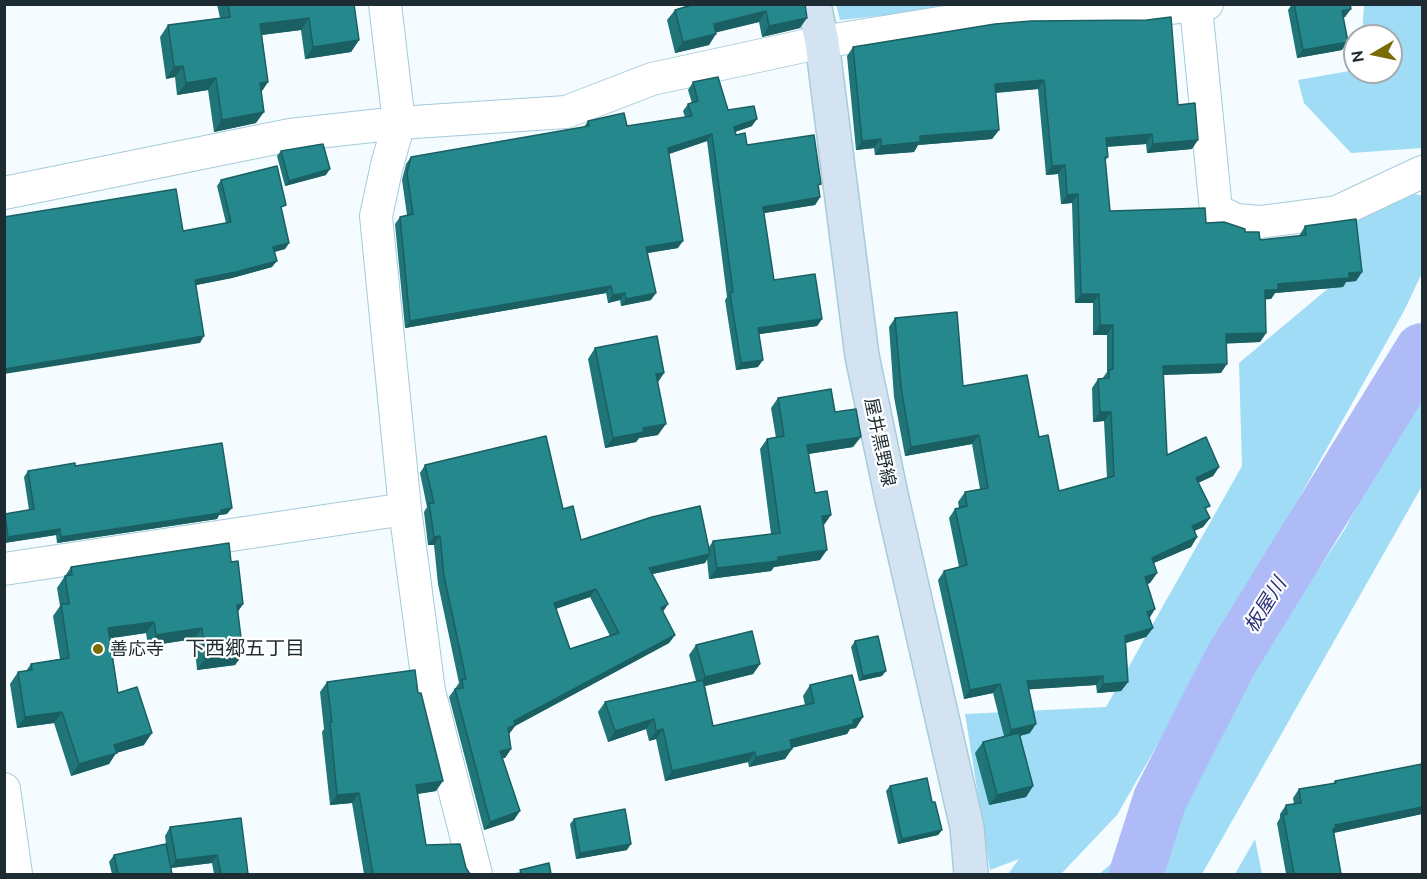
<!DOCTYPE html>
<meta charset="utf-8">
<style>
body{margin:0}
#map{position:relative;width:1427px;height:879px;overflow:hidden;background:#f4fcff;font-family:Ubuntu,sans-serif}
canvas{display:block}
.frame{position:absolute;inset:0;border:6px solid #1d2c32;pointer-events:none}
.north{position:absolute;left:1343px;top:24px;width:60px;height:60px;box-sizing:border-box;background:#fff;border:2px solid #a5abad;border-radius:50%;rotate:261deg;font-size:16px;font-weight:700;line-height:24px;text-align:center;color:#1d2c32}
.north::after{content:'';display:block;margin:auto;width:21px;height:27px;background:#7a6c05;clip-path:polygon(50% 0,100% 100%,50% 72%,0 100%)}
</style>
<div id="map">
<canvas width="1427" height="879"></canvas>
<div class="frame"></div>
<div class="north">N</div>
</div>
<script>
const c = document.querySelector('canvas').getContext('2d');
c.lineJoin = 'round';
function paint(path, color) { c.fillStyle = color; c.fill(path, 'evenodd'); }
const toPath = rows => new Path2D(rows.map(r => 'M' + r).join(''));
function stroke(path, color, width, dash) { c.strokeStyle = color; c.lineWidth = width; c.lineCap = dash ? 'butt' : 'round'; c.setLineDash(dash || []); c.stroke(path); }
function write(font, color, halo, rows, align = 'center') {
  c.font = font + ' Ubuntu,"Noto Sans JP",sans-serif'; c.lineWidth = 4.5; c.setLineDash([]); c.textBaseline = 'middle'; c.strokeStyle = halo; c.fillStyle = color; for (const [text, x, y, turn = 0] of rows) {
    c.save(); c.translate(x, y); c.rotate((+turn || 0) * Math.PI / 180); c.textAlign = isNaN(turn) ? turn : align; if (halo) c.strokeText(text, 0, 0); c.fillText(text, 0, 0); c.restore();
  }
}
paint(toPath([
 [836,4,983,5,840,20],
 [1364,5,1422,5,1422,148,1351,153,1304,103,1298,80,1355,70,1355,72,1391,72,1391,36,1362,36],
 [1416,194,1422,196,1422,273,1405,309,1299,498,1117,815,1061,874,1008,874,1019,859,990,870,965,714,1106,707,1242,466,1239,363,1337,281,1350,219],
 [1422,381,1422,486,1202,874,1157,874,1155,849,1173,772,1255,666,1345,529],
 [1255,839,1262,874,1235,874],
 [1118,858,1138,867,1136,874,1099,874]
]), '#a0dcf5');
stroke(toPath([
 [1136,874,1160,799,1231,660,1422,350]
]), '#aebbf7', 54);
const street = toPath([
 [385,4,399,123,387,165,376,216,405,509,429,691,476,874],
 [1196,7,1216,210,1236,220,1260,222,1337,212,1422,172],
 [4,193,290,135,399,123,566,112,652,79,822,42,1002,13,1140,11,1207,4],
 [4,569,405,509],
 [4,789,16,874]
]);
const secondary = toPath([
 [814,4,822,42,862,356,892,499,967,827,971,874]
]);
stroke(street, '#a6cbda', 34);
stroke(secondary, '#a6cbda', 36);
stroke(street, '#fff', 32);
stroke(secondary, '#d4e3f2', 33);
paint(toPath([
 [217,4,354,4,359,40,351,52,305,59,301,30,262,35,268,82,261,92,256,123,214,132,208,90,177,95,175,77,166,79,160,37,168,25,220,18],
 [805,4,800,28,762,37,759,22,716,32,709,45,675,53,667,20,675,10],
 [1292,4,1350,4,1345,17,1343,18,1342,50,1297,58,1288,10],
 [995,24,1178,105,1192,149,1147,153,1146,144,1107,147,1108,157,1105,161,1110,211,1206,223,1245,232,1260,240,1299,236,1305,226,1362,272,1356,281,1346,282,1343,287,1275,293,1271,299,1265,299,1266,333,1260,342,1227,343,1221,373,1163,375,1167,455,1219,467,1213,476,1198,483,1206,510,1210,518,1203,527,1194,531,1197,537,1191,547,1153,563,1157,573,1150,583,1147,584,1149,618,1153,628,1146,637,1126,643,1128,682,1121,691,1097,693,1096,685,1029,689,1030,733,1020,736,1033,786,1026,797,989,805,975,753,983,742,1004,736,993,693,964,699,938,580,944,571,959,567,949,518,955,509,959,508,958,502,965,492,980,489,972,444,905,456,894,397,889,327,895,318,963,386,1039,437,1059,491,1107,478,1104,421,1093,422,1092,388,1098,379,1102,379,1107,372,1107,335,1093,335,1093,303,1075,303,1072,203,1061,204,1058,174,1046,175,1038,89,996,93,999,130,992,139,918,145,914,152,875,155,874,148,856,150,847,56,853,47],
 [693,82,728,110,752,126,735,132,736,135,747,145,819,188,820,197,815,205,764,213,774,280,822,319,817,326,759,334,758,367,736,370,725,300,727,297,707,141,669,154,678,248,648,253,651,300,621,306,620,300,608,303,606,293,405,328,395,224,400,217,407,215,402,180,406,164,411,157,584,127,588,121,627,126,685,117,683,111,688,104,692,103,688,90],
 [281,151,326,175,285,186,277,156],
 [221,180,282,211,289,243,285,249,275,252,272,267,232,278,196,285,200,343,183,231,226,223,217,186],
 [595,348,658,382,658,435,639,438,636,442,605,448,588,359],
 [778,398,835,412,853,447,809,454,815,493,824,525,820,560,774,567,771,571,709,579,707,559,705,563,652,574,668,604,663,612,675,635,669,643,515,726,509,734,511,749,505,758,502,758,514,820,484,830,449,697,459,683,438,584,434,545,428,545,424,512,427,507,420,473,425,465,563,509,581,540,709,547,713,541,771,534,760,449,767,439,776,438,771,408],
 [590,597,610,636,570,649,556,609],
 [75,466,227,514,219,515,217,519,57,543,56,535,4,543,4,514,29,510,24,477,28,471],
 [231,562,243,604,237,612,243,654,235,665,197,670,194,639,148,646,146,633,110,638,118,693,144,745,116,753,109,764,71,776,54,723,17,728,10,684,18,672,26,671,31,664,60,659,53,616,60,606,57,588,71,567],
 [855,641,882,676,859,681,851,647],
 [696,645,760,664,753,674,705,686,713,726,805,705,803,696,810,685,856,728,850,729,847,734,792,748,785,759,749,767,748,762,665,781,656,739,649,741,646,729,608,742,598,712,605,702,696,681,689,655],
 [327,682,418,693,436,791,418,794,426,845,466,868,470,874,364,874,352,803,330,805,322,732,324,729,320,692],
 [1422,764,1422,814,1334,833,1341,874,1286,874,1277,823,1280,818,1280,814,1286,805,1294,804,1293,798,1299,789,1333,784,1335,781],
 [890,786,932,802,942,830,938,835,898,844,886,791],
 [241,818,248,874,214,874,212,863,171,868,172,874,112,874,109,862,114,855,166,844,165,836,170,827],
 [574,819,627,850,576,859,570,824]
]), '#207578');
paint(toPath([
 [1351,9,1345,17,1336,19,1342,11],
 [766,11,759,22,706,35,714,24],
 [309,18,301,30,252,36,260,24],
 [807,18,800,28,762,37,769,26],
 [716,34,709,45,675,53,683,42],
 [359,40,351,52,305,59,313,47],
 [1348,42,1342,50,1297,58,1303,50],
 [183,66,175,77,166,79,174,67],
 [216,78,208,90,177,95,186,83],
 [1044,80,1038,89,989,93,995,84],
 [268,82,260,94,260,83],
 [264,112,256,123,214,132,222,120],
 [757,119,752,126,729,134,734,127],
 [999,130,992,139,918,145,914,152,875,155,881,146,920,136],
 [712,134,707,141,663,156,668,148],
 [1152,134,1146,144,1100,147,1106,138],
 [881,139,874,148,856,150,862,141],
 [1198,140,1192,149,1147,153,1153,144],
 [1065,165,1058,174,1046,175,1052,166],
 [330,169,326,175,285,186,289,181],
 [1078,194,1072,203,1061,204,1067,195],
 [820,197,815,205,758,214,763,207],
 [683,241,678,248,641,254,646,247],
 [289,243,285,249,269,253,273,247],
 [277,261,272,267,232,278,191,286,195,280],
 [1362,272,1356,281,1346,282,1343,287,1275,293,1271,299,1259,300,1265,290,1278,284],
 [611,286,606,293,405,328,410,321],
 [625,293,620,300,608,303,613,295],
 [656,293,651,300,621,306,626,299],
 [1081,294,1099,294,1093,303,1075,303],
 [822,319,817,326,753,335,758,328],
 [1100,325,1113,325,1107,335,1093,335],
 [1266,333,1260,342,1220,344,1226,334],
 [204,336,200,343,4,374,4,369],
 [763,360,758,367,736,370,741,363],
 [1227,364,1221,373,1156,375,1163,366],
 [664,373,657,384,656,374],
 [1100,412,1111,412,1104,421,1093,422],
 [666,424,658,435,639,438,636,442,605,448,613,438,643,428],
 [979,435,972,444,905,456,911,447],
 [861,437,853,447,800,455,807,445],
 [1219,467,1213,476,1189,487,1196,478],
 [232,508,227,514,219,515,217,519,57,543,61,537],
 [831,515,824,525,822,516],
 [1210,518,1203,527,1186,535,1192,526],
 [60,529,56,535,4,543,8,537],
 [440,536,434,545,428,545,434,537],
 [1197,537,1191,547,1145,567,1152,558],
 [827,550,820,560,774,567,771,571,709,579,717,568,778,557],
 [710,554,705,563,643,576,649,568],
 [1157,573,1150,583,1139,587,1145,577],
 [596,589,590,597,548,611,554,603],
 [243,604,235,616,237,605],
 [668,604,662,612,661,608],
 [1155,609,1149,619,1147,612],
 [154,622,146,633,100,640,108,628],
 [202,628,194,639,148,646,156,635],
 [1153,628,1146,637,1119,645,1125,636],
 [675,635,669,643,515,726,509,734,508,728,514,721],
 [243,654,235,665,197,670,205,659],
 [760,664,753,674,697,688,705,677],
 [886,671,882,676,859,681,863,676],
 [1103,676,1096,685,1021,690,1027,681],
 [1128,682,1121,691,1097,693,1103,684],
 [1000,684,993,693,964,699,970,690],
 [62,712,54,723,17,728,25,717],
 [863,717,856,728,850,729,847,734,782,750,790,740],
 [654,719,646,729,608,742,615,731],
 [1036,724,1030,733,1005,740,1011,730],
 [663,729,656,739,649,741,656,731],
 [152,733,144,745,116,753,109,764,71,776,79,764,114,745],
 [511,749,505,758,494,759,500,751],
 [792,749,785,759,749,767,756,757],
 [755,752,748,762,665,781,672,771],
 [443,781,436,791,409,795,416,785],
 [1033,786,1026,797,989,805,997,795],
 [359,793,352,803,330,805,337,795],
 [1422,807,1422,814,1332,833,1330,837,1335,825],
 [520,811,514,820,484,830,490,822],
 [942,830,938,835,898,844,902,839],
 [631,844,627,850,576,859,580,853],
 [217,855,212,863,170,868,176,860]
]), '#1a5f62');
const building = toPath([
 [228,4,354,4,359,40,313,47,309,18,260,24,268,82,260,83,264,112,222,120,216,78,186,83,183,66,174,67,168,25,230,17,228,4],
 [695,4,805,4,807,18,769,26,766,11,714,24,716,34,683,42,675,10,695,4],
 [1294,4,1350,4,1351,9,1342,11,1348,42,1303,50,1294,4],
 [1171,17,1178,105,1195,103,1198,140,1153,144,1152,134,1106,138,1108,157,1105,157,1110,211,1205,208,1206,223,1224,222,1245,229,1245,232,1259,232,1260,240,1306,235,1305,226,1356,219,1362,272,1349,273,1349,278,1278,284,1278,290,1265,290,1266,333,1226,334,1227,364,1163,366,1167,455,1206,437,1219,467,1196,478,1210,506,1205,508,1210,518,1192,526,1197,537,1152,558,1157,573,1145,577,1155,609,1147,612,1153,628,1125,636,1128,682,1103,684,1103,676,1027,681,1036,724,1011,730,1000,684,970,690,944,571,967,565,955,509,967,506,965,492,988,488,979,435,911,447,901,387,895,318,957,312,963,386,1027,375,1039,437,1048,435,1059,491,1114,476,1111,412,1100,412,1098,379,1109,378,1109,370,1113,369,1113,325,1100,325,1099,294,1081,294,1078,194,1067,195,1065,165,1052,166,1044,80,995,84,999,130,920,136,920,142,881,146,881,139,862,141,853,47,995,24,1031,21,1147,20,1171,17],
 [718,77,728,110,754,106,757,119,734,127,736,135,745,133,747,145,814,135,821,184,818,185,820,197,763,207,774,280,815,274,822,319,758,328,763,360,741,363,730,293,733,292,712,134,668,148,683,241,646,247,656,293,626,299,625,293,613,295,611,286,410,321,400,217,413,214,407,173,411,157,589,126,588,121,624,113,627,126,692,116,688,104,698,101,693,82,718,77],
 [323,144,330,169,289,181,281,151,323,144],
 [277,166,286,205,281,207,289,243,273,247,277,261,236,272,195,280,204,336,4,369,4,217,176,189,183,231,231,222,221,180,277,166],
 [657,336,664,373,656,374,666,424,643,428,644,432,613,438,595,348,657,336],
 [831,389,835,412,856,409,861,437,807,445,815,493,827,491,831,515,822,516,827,550,778,557,778,561,717,568,713,541,780,533,767,439,784,436,778,398,831,389],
 [546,436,563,509,573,506,581,540,652,517,700,506,710,554,649,568,668,604,661,608,675,635,514,721,515,725,508,728,511,749,500,751,520,811,490,822,455,689,463,688,462,679,466,679,444,576,440,536,434,537,429,503,434,503,425,465,546,436],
 [596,589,619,633,570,649,554,603,596,589],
 [222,443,232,508,221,510,221,513,61,537,60,529,8,537,5,514,34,509,28,471,75,463,75,466,222,443],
 [229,543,231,562,238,561,243,604,237,605,243,654,205,659,202,628,156,635,154,622,108,628,118,693,137,687,152,733,114,745,117,753,79,764,62,712,25,717,18,672,32,670,31,664,69,658,61,604,69,604,65,576,72,575,71,567,229,543],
 [752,631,760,664,705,677,696,645,752,631],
 [878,636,886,671,863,676,855,641,878,636],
 [415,670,418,693,421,693,443,781,416,785,426,845,460,844,466,868,470,874,373,874,359,793,337,795,330,722,332,722,327,682,415,670],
 [852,675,863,717,853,720,854,724,790,740,792,749,756,757,755,752,672,771,663,729,656,731,654,719,615,731,605,702,703,680,713,726,814,703,810,685,852,675],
 [1019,733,1033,786,997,795,983,742,1019,733],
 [1422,764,1422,807,1335,825,1336,828,1333,829,1341,874,1294,874,1283,815,1287,814,1286,805,1301,803,1299,789,1336,783,1335,781,1422,764],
 [927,778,932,802,935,802,942,830,902,839,890,786,927,778],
 [625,809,631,844,580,853,574,819,625,809],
 [241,818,248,874,221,874,217,855,176,860,170,827,241,818],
 [166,844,172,874,118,874,114,855,166,844],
 [549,863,551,874,514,874,521,873,520,870,549,863]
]);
paint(building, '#25888c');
stroke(building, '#1a5f62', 1.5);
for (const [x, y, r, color] of [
 [98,649,6,"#7a6c05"]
]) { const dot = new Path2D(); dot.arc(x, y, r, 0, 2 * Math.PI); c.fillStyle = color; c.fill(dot); stroke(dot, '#fff', 2); }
write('18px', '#1d2c32', '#fff', [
 ["屋井黒野線",880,442,78]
]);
write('18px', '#1d2c32', '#fff', [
 ["善応寺",110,649]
], 'left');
write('italic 20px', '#2c3277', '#fff', [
 ["板屋川",1265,605,-58]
]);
write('20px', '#1d2c32', '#fff', [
 ["下西郷五丁目",245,648]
]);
</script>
